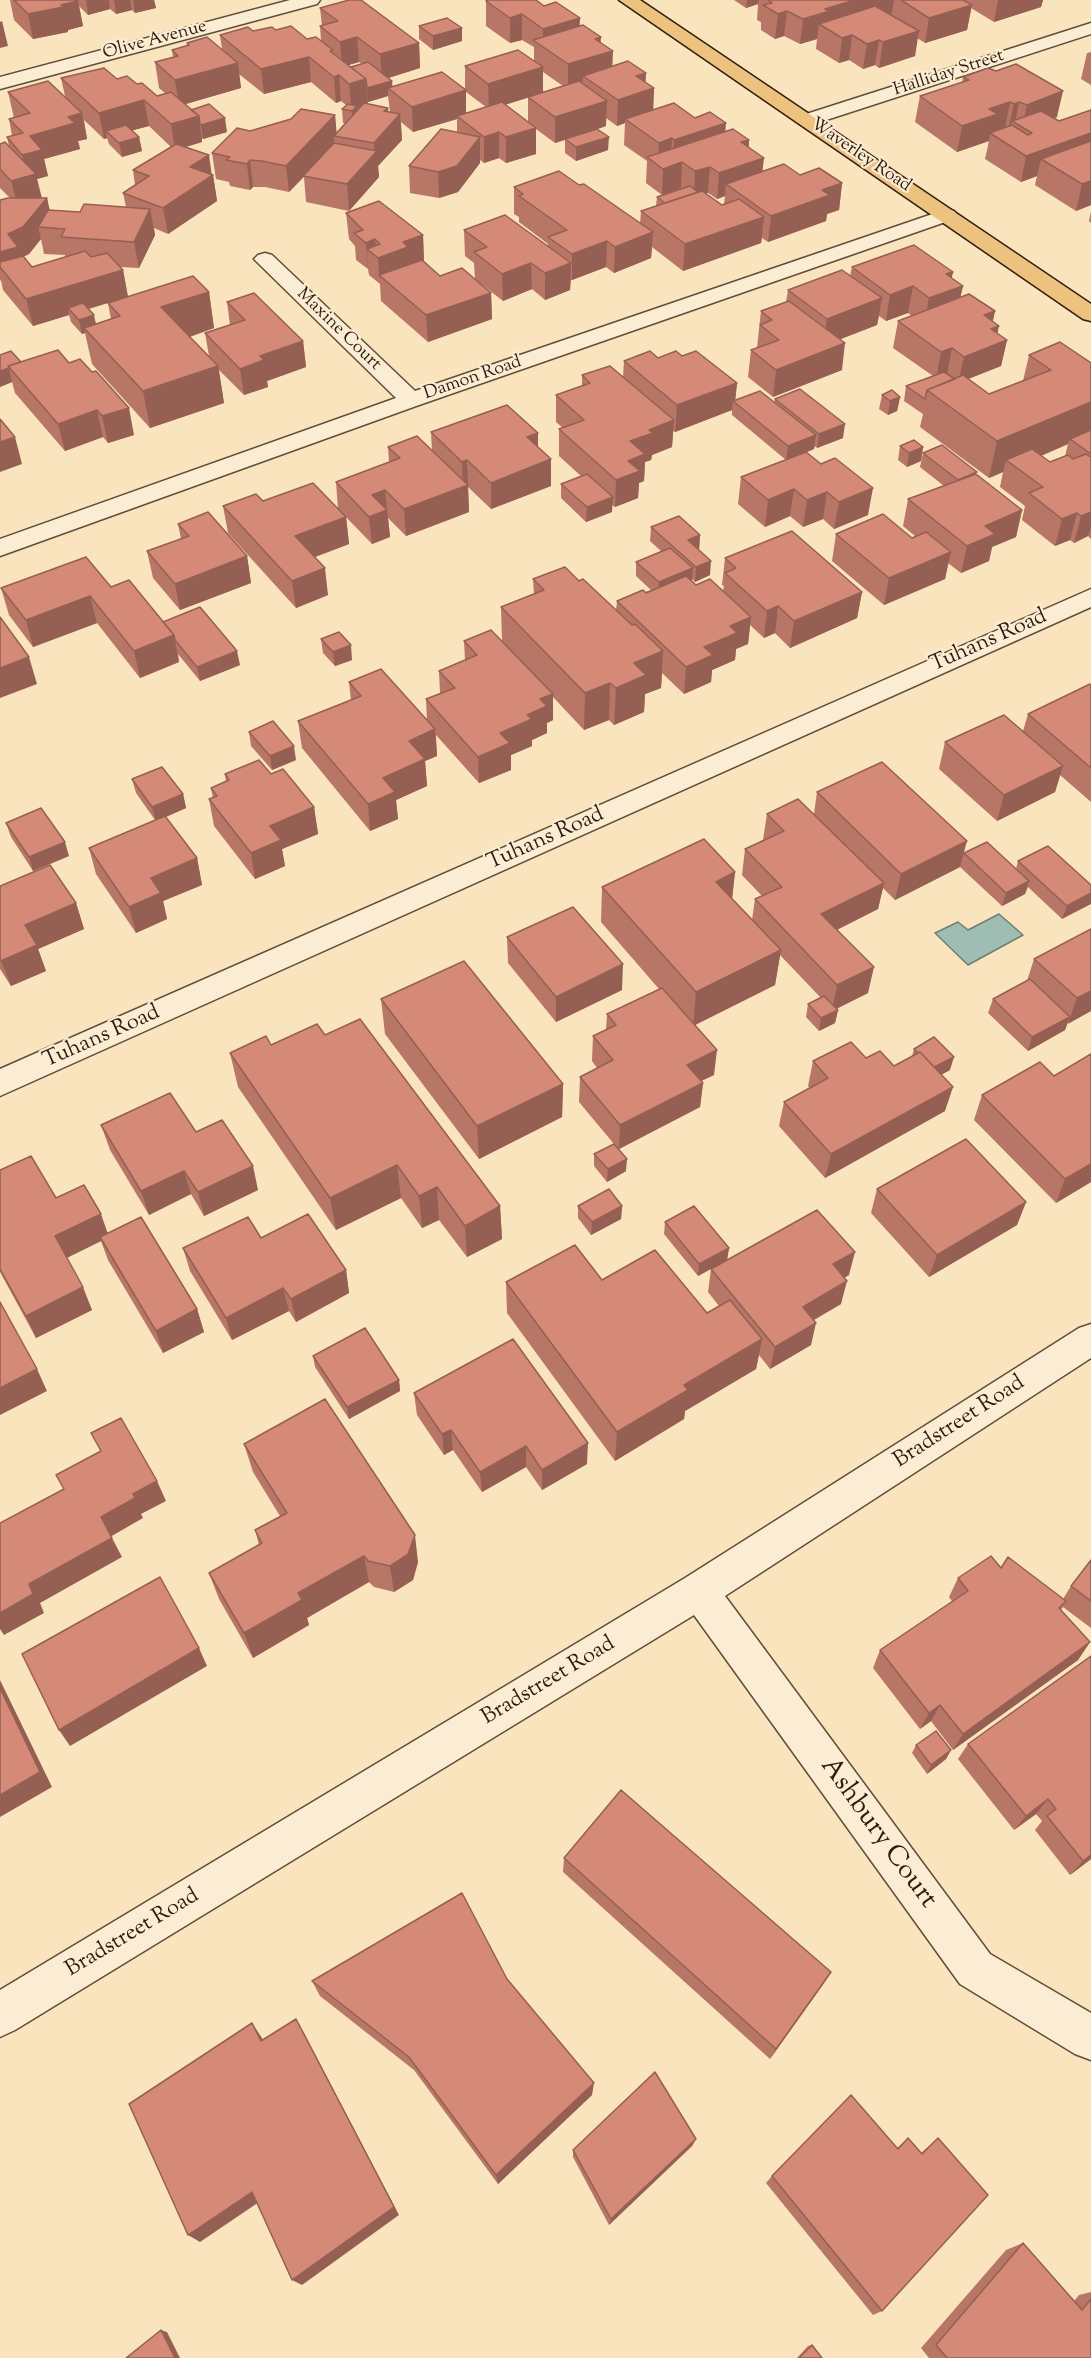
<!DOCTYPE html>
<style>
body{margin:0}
canvas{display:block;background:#f9e4bd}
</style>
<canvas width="1091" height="2358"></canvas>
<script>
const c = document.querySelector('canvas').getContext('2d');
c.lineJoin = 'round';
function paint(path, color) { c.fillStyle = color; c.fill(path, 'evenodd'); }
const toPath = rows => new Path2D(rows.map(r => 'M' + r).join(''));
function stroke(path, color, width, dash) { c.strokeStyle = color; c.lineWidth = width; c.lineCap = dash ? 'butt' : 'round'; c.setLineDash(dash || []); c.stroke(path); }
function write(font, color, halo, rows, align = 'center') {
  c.font = font + ' "Sorts Mill Goudy",serif'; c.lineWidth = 4.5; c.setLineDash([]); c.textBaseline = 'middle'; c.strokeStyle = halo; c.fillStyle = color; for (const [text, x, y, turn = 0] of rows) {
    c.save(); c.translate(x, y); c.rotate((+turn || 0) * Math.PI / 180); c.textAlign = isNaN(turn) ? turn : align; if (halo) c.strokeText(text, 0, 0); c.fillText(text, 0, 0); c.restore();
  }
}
const water = toPath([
 [999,914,1023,935,968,965,935,933,958,922,968,930,999,914]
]);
paint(water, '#9ebeb4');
stroke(water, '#717d72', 1.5);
const minor = toPath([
 [290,0,320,0,317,4,0,89,0,77,290,0],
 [1091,23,1091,34,814,124,807,126,800,124,797,120,800,116,1091,23],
 [947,209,954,211,957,215,954,219,419,405,0,556,0,539,396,398,258,263,254,259,258,255,265,253,272,255,415,391,947,209],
 [1091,589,1091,607,0,1096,0,1069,1091,589],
 [1091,1324,1091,1358,725,1596,990,1954,1091,2013,1091,2060,1075,2054,960,1984,694,1615,15,2030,0,2037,0,1990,685,1578,1079,1328,1091,1324]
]);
const major = toPath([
 [619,0,640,0,1091,304,1091,321,1083,319,619,0]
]);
stroke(minor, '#614d3a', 3);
stroke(major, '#2e1b0e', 3);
paint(minor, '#fbedd4');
paint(major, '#ecc27e');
paint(toPath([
 [10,0,154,0,156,8,135,13,132,10,116,14,110,9,88,15,79,6,83,26,68,30,68,32,33,39,14,20],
 [734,0,1044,0,1043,0,1041,7,994,22,971,8,967,30,925,43,917,38,915,56,879,68,875,65,863,69,849,60,839,63,816,49,817,39,800,44,784,36,775,39,761,30,761,22,757,20,758,4,746,8],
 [486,1,544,6,580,26,600,42,612,66,646,73,645,82,654,88,653,110,695,118,725,131,749,140,749,147,763,171,800,175,842,183,839,210,827,214,826,221,768,242,762,238,761,243,683,271,652,247,651,258,614,273,606,267,572,280,571,280,570,290,545,300,532,289,503,301,475,279,491,293,492,319,428,342,381,301,380,284,369,275,368,269,356,260,355,246,349,239,346,213,423,235,424,261,440,276,475,279,474,263,465,256,464,230,548,247,548,244,519,222,519,217,514,214,514,187,579,185,640,224,641,211,656,206,657,197,681,189,662,195,646,183,647,161,624,145,625,123,617,126,606,118,606,126,598,129,608,150,576,161,565,153,565,140,555,143,536,129,536,154,506,163,499,158,484,163,480,160,480,163,458,192,439,198,410,193,409,166,457,132,457,119,413,132,401,122,402,140,378,166,379,177,349,211,306,202,304,177,289,192,265,187,253,187,250,190,230,186,229,182,216,179,212,153,250,131,335,115,336,133,345,123,343,123,342,109,346,105,341,101,336,103,311,82,264,94,239,74,241,88,185,104,191,110,227,132,203,139,202,138,202,142,186,147,212,175,213,175,217,201,168,234,154,228,155,235,139,268,120,267,123,270,128,297,209,292,214,328,190,337,209,356,205,333,230,325,227,302,303,341,306,367,267,381,268,387,244,395,219,370,224,403,150,428,92,364,85,333,82,334,71,322,69,315,33,326,3,290,1,280,0,281,0,200,10,198,0,188,0,144,9,146,7,137,12,136,9,119,14,118,8,92,65,96,61,78,117,79,137,84,157,96,165,93,159,88,155,62,173,57,172,50,187,46,187,43,222,49,220,35,253,31,276,30,307,39,321,41,320,26,322,26,320,8,419,43,420,68,388,78,392,87,465,90,465,66,534,61,534,47,522,40,510,43,486,26],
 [359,62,362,64,351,67,348,65],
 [543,72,563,86,528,97,528,122,505,105],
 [466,92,486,107,466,113],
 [388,96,390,112,368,104,367,101,368,102],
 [84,120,104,139,107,138,109,144,122,157,142,151,139,137,132,130,149,126,171,147,133,170,135,185,123,193,126,207,80,212,49,210,47,198,42,198,37,179,48,176,44,159,80,149,78,141,87,139],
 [706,193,708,193,717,199,725,196,724,204,722,205],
 [41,239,44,254,65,255,65,257,32,267,23,257,29,254],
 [127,297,108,303,111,319,96,324,89,309],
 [419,26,462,28,462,41,433,50,419,39],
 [1091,52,1091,85,1081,79,1087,53],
 [963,77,1057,117,1054,118,1059,121,1091,110,1091,205,1076,211,1035,185,1037,176,1021,182,985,159,989,141,957,152,915,122,920,96,962,83],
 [1091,212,1091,223,1089,221],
 [852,267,953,272,951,278,963,286,960,297,995,311,993,321,997,333,1007,340,1001,366,968,379,989,394,1023,381,1029,355,1091,363,1091,539,1088,536,1074,543,1070,540,1055,546,1022,520,1025,506,1000,487,1003,472,989,478,920,427,923,414,904,401,906,386,933,376,893,348,898,321,912,316,908,313,886,321,879,316,877,325,840,339,842,370,773,397,748,377,751,350,757,348,761,311,786,302,788,290,850,276],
 [1068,444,1065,456,1050,462,1041,456],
 [0,355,21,362,134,435,108,443,103,437,65,451,15,393,12,382,0,387],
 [682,356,737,383,735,400,774,402,775,399,843,438,817,448,815,446,814,449,807,452,868,515,834,529,823,519,803,527,790,516,765,527,738,504,741,477,786,460,732,415,732,410,675,432,673,431,672,447,652,455,651,460,645,462,644,481,639,483,638,498,615,507,612,505,612,512,586,522,561,498,561,484,581,476,559,456,559,429,563,428,556,422,556,395,582,386,582,375,623,377,624,361],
 [882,395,900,397,897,411,888,415,879,409],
 [431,432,538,448,551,486,491,509,468,487,469,512,406,536,388,518,390,537,372,544,346,517,349,544,315,557,328,595,296,608,228,533,223,506,263,501,338,509,336,482,389,462,388,447,432,451],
 [900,446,923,447,921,461,907,467,898,460],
 [923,453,976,474,1022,510,1016,537,992,547,989,561,961,573,948,563,945,579,884,605,832,561,836,534,912,538,915,536,903,526,908,499,944,486,920,467],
 [178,524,247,556,251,583,180,610,153,578,147,551,181,539],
 [651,527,700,535,699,550,710,575,695,582,692,579,692,581,696,585,723,591,724,586,722,585,725,558,862,592,857,618,790,648,775,633,764,638,750,625,748,644,736,649,735,660,712,670,711,682,684,694,662,673,661,688,645,694,644,712,614,725,609,720,584,730,553,697,553,720,547,723,547,733,532,740,532,746,511,755,511,770,479,783,436,735,437,756,425,761,427,786,396,800,398,819,370,831,302,748,298,721,351,700,349,682,427,721,426,699,440,693,439,671,465,660,464,641,502,641,501,607,534,594,533,579,579,581,616,610,617,601,651,590,636,576,636,562,661,551,650,541],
 [111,587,163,622,240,665,200,681,178,654,179,662,140,678,97,623,33,647,9,615,1,588],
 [321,639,352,660,335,666,323,653],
 [1091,685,1091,802,1060,775,1055,792,997,821,939,769,945,742,1023,731,1028,714],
 [249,732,296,760,272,770,251,746],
 [225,774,271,774,314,807,318,834,282,849,285,866,255,879,214,826,209,799,213,798,211,788,226,782],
 [132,779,183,794,186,808,166,817,197,858,202,885,163,901,167,919,136,933,96,874,89,848,155,820,136,793],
 [817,792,964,853,1016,869,1018,861,1091,885,1062,919,1028,887,1025,894,1002,906,960,867,895,900,883,888,878,909,837,930,868,993,836,1009,838,1010,835,1023,819,1031,806,1017,808,1004,821,998,780,955,775,985,695,1025,714,1075,701,1081,703,1083,700,1107,619,1149,626,1171,607,1182,594,1166,594,1154,614,1144,579,1102,580,1077,597,1068,592,1061,593,1036,606,1030,607,1014,659,989,601,922,602,887,735,872,732,899,752,920,755,899,762,896,742,875,745,849,763,840,767,814,814,814],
 [6,823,69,856,33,871,11,837],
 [0,886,76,903,84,929,38,949,46,971,11,986,0,969],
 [1091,929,1091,1011,1067,1023,1065,1030,1028,1051,988,1013,993,999,1027,981,1034,959],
 [507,937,622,990,556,1022,508,963],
 [381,999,563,1084,562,1117,479,1159,385,1034],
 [325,1035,500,1206,502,1239,467,1257,439,1220,422,1228,401,1198,336,1230,238,1087,230,1053],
 [914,1049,950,1070,941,1075,945,1111,825,1178,779,1126,784,1102,810,1088,808,1086,813,1061,866,1058,894,1066,912,1056],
 [1054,1076,1091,1182,1056,1203,974,1120,982,1095],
 [101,1125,196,1132,258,1190,204,1216,191,1194,149,1215,110,1150],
 [0,1170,56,1198,108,1233,197,1309,204,1332,163,1353,108,1260,101,1241,67,1258,92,1310,36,1338,0,1272],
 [877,1189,1026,1202,1017,1225,929,1277,871,1213],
 [578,1206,622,1206,621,1219,591,1235,578,1218],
 [665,1222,729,1248,727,1260,698,1276,664,1234],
 [261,1238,346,1270,349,1293,296,1322,289,1311,232,1340,190,1271,183,1248],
 [711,1269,849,1275,844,1278,841,1304,814,1320,811,1345,770,1369,759,1355,756,1369,685,1411,684,1419,615,1461,507,1313,506,1282,602,1280,707,1313,719,1306,708,1292],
 [313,1356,399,1380,400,1391,349,1419,315,1367],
 [414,1393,587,1464,542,1490,526,1467,482,1492,453,1450,444,1455,417,1415],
 [244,1444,418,1562,413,1580,394,1592,374,1587,369,1582,307,1618,309,1625,253,1658,219,1599,209,1573,259,1545,255,1530,280,1516,253,1472],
 [1091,1560,1091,1628,1063,1607,1061,1610,1090,1642,1078,1660,953,1750,931,1721,920,1729,873,1668,880,1650,952,1601,949,1597,958,1578,1001,1568,1063,1599,1071,1586],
 [1091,1656,1091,1859,1070,1875,1035,1830,1042,1821,1036,1814,1014,1830,958,1759,968,1744],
 [916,1745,951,1750,946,1759,927,1774,912,1753],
 [564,1858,824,1983,770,2059,563,1872],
 [507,1979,592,2095,498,2184,414,2070,320,1996,312,1981],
 [908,2138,921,2153,938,2138,882,2311,873,2315,766,2183,772,2176,897,2148],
 [696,2139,692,2146,609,2225,573,2157,573,2150],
 [1023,2243,1074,2301,1079,2295,1091,2292,1091,2358,929,2358,921,2348,1006,2250],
 [812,2345,822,2358,797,2358,808,2346]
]), '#b77666');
paint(toPath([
 [86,0,109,0,110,9,88,15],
 [114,0,130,0,132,10,116,14],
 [133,0,154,0,156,8,135,13],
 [747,0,759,0,758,4,746,8],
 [855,0,894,0,892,13,831,31,819,24,817,39,800,44,803,19,825,9],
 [998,0,1044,0,1043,0,1041,7,994,22],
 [78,1,83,26,68,30,68,32,33,39,28,14],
 [972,5,967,30,925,43,929,18],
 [787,11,784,36,775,39,778,14],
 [522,14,522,40,510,43,510,18],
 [580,18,579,43,543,47,543,29],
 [2,21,8,46,0,48,0,22],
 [462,28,462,41,433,50,433,36],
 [919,31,915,56,879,68,883,42],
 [852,35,849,60,839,63,842,38],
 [357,37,359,62,342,67,340,42],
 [601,37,600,54,613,51,612,76,583,76,582,85,568,90,568,64,595,39],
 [879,40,875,65,863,69,867,44],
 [419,43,420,68,382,80,380,54],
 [309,57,311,82,264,94,261,69],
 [238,63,241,88,179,106,175,80],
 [543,67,543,93,489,110,488,84],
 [646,73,645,91,654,88,653,114,625,119,625,123,617,126,618,100,636,76],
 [339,75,341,101,336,103,334,77],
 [366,79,368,105,357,108,358,119,353,125,349,84],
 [392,81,393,92,388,88,388,96,368,102,367,88],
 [466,90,466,116,457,116,457,119,413,132,412,107],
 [1063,91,1057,117,1025,129,1022,127,1027,105],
 [144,100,149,126,112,136,106,131,107,138,104,139,99,113],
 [607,101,606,126,555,143,555,117],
 [1010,102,1005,128,994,131,994,135,990,133,989,141,957,152,962,126,989,109],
 [1019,102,1015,123,1012,121,1010,129,1008,130,1014,104],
 [388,108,389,126,400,114,402,140,378,166,379,177,349,211,347,184,374,154,374,143,384,111],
 [82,113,87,139,78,141,80,149,44,159,48,176,37,179,42,200,18,207,11,181,27,176,22,155,30,136,68,117],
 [335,115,337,136,334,136,334,144,289,192,286,166],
 [199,116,202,142,175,150,171,124],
 [225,118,227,132,203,139,201,125],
 [726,123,724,149,682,162,681,188,662,195,663,169,673,165,674,140],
 [536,128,536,154,506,163,506,137],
 [499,132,499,158,484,163,484,137],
 [1091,133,1091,156,1041,159,1037,176,1021,182,1026,156],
 [139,137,142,151,122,157,119,143],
 [480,137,480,163,458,192,439,198,438,172],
 [609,137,608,150,576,161,576,147],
 [672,138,671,164,658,165,659,143],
 [749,140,747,163,764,158,761,184,726,184,725,196,717,199,719,173,741,142],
 [209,155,212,176,213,175,217,201,168,234,163,208,190,167],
 [250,160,253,187,250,190,247,164],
 [710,167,708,193,694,197,695,171],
 [1091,181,1091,205,1076,211,1082,184],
 [842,183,839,210,827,214,826,221,768,242,771,216,822,190],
 [47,198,53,224,38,227,41,239,29,254,0,267,0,252,8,234],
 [150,209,155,235,139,268,134,242],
 [764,217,761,243,683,271,685,244],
 [653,232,651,258,614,273,615,247],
 [423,235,424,261,379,275,380,284,378,258,403,242],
 [375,239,377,256,367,249,368,269,366,243],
 [607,241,606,267,572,280,572,254],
 [531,263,532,289,503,301,502,274],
 [571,263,570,290,545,300,545,273],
 [123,270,128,297,73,313,68,308,69,315,33,326,26,299],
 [953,272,949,291,963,286,957,312,924,325,929,298,946,274],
 [913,286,908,313,886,321,890,295],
 [209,292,214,328,168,344,161,307],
 [491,293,492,319,428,342,426,315],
 [882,298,877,325,823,346,827,319],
 [995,311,991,329,999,326,995,344,1007,340,1001,366,958,383,964,357,984,315],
 [94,315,97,329,84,328,85,333,82,334,79,320],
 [303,341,306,367,267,381,268,387,244,395,240,369,260,356],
 [845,343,842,370,773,397,776,370],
 [952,348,947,375,936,379,941,352],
 [218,366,224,403,150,428,143,391],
 [9,368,12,382,0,387,0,371],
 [737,383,735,403,733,401,732,410,675,432,677,405],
 [900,397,897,411,888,415,890,401],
 [1091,402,1091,435,1070,439,1068,444,1015,467,1006,460,1003,472,989,478,997,441],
 [129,408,134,435,108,443,102,416],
 [97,410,103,437,65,451,58,424],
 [674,420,672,447,652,455,651,460,645,462,644,481,639,483,638,498,615,507,616,480,630,441,649,430],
 [845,424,843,438,817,448,819,434],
 [538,433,538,460,527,437],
 [816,435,814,449,786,460,788,446],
 [15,437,22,464,0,472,0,442],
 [923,447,921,461,907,467,909,453],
 [551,459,551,486,491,509,491,483],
 [467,460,469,512,406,536,404,509,463,487,462,462],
 [873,488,868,515,834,529,839,502],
 [794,489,790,516,765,527,768,500],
 [385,490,390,537,372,544,369,517,372,495],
 [827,492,823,519,803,527,807,500],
 [613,497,612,512,586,522,587,507],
 [1022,510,1016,537,992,547,989,561,961,573,967,546,985,526],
 [1091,512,1091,528,1088,536,1074,543,1081,516],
 [1077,513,1070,540,1055,546,1062,519],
 [346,517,349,544,299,563,295,536],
 [700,535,699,550,688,540],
 [951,552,945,579,884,605,889,578],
 [247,556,251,583,180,610,175,584],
 [711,561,710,575,695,582,696,567],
 [325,568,328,595,296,608,292,581],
 [693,568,692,582,658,596,659,582],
 [862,592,857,618,790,648,794,621],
 [90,596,97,623,33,647,26,620],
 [778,606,775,633,764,638,767,611],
 [751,617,748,644,736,649,735,660,712,670,711,682,684,694,686,667,704,647,730,626],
 [174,635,179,662,140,678,134,651],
 [351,645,352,660,335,666,333,652],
 [237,651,240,665,200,681,197,667],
 [663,651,661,688,645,694,644,712,614,725,616,688,634,663],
 [29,657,37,684,0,698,0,668],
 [610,683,609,720,584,730,585,693],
 [553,694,553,720,547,723,547,733,532,740,532,746,511,755,511,770,479,783,478,757,500,733,527,715,540,699],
 [435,729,437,756,425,761,427,786,396,800,398,819,370,831,368,804,383,778,409,741],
 [294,746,296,760,272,770,270,756],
 [1063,766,1055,792,997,821,1004,795],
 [183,794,186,808,156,821,152,807],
 [314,807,318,834,282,849,285,866,255,879,251,853,270,826],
 [967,841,960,867,895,900,901,874],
 [65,842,69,856,33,871,29,857],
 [197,858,202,885,163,901,167,919,136,933,129,907,151,878],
 [735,872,731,908,716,882],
 [1029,881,1025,894,1002,906,1006,893],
 [884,883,878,909,816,940,821,914],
 [1091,893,1091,904,1062,919,1067,906],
 [76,903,84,929,38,949,46,971,11,986,1,961,25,925],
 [781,950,775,985,693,1026,696,992],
 [623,964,622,990,556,1022,556,997],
 [874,967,868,993,832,1011,837,985],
 [1091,991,1091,1011,1068,1024,1077,998],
 [838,1010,835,1023,819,1031,821,1018],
 [1070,1017,1065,1030,1028,1051,1032,1037],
 [717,1050,714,1075,684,1089,687,1065],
 [954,1057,950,1070,929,1081,933,1068],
 [703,1083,700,1107,619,1149,620,1125],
 [563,1084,562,1117,479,1159,477,1126],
 [953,1087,945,1111,825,1178,831,1154],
 [627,1159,626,1171,607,1182,608,1169],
 [1091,1164,1091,1182,1056,1203,1065,1179],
 [397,1165,401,1198,336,1230,330,1198],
 [253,1166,258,1190,204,1216,198,1192],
 [184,1171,191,1194,149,1215,141,1191],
 [437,1187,439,1220,422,1228,419,1196],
 [1026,1202,1017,1225,929,1277,937,1255],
 [500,1206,502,1239,467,1257,465,1226],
 [622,1206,621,1219,591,1235,592,1222],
 [101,1214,109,1237,100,1237,101,1241,64,1259,55,1236],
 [729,1248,727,1260,698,1276,699,1264],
 [855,1252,849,1275,828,1287,833,1264],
 [346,1270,349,1293,296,1322,291,1299],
 [847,1281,841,1304,798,1329,803,1307],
 [83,1287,92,1310,36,1338,26,1316],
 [283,1288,289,1311,232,1340,226,1318],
 [197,1309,204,1332,163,1353,156,1331],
 [816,1323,811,1345,770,1369,775,1347],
 [762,1339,756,1369,685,1411,684,1419,615,1461,617,1432,684,1385],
 [37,1369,47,1391,0,1415,0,1388],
 [399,1380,400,1391,349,1419,347,1407],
 [451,1430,453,1450,444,1455,442,1434],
 [588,1443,587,1464,542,1490,542,1470],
 [526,1446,526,1467,482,1492,480,1472],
 [157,1481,166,1501,141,1514,143,1518,110,1537,101,1517,133,1494],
 [415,1535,418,1562,413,1580,394,1592,390,1566],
 [112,1538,122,1557,40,1603,44,1613,4,1635,0,1629,0,1613,29,1584],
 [364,1556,369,1582,307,1618,309,1625,253,1658,244,1633,298,1593],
 [1090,1642,1078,1660,953,1750,963,1734],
 [199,1648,207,1666,70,1746,59,1730],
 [0,1680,52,1787,0,1817],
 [940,1705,931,1721,920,1729,929,1713],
 [951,1750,946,1759,927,1774,931,1765],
 [1048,1799,1036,1814,1014,1830,1026,1816],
 [1091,1855,1091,1859,1070,1875,1083,1861],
 [831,1972,824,1983,770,2059,776,2049],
 [296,2019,304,2033,399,2215,302,2285,292,2280],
 [252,2023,262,2038,271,2055,261,2041],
 [594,2083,592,2095,498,2184,496,2175],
 [696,2139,692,2146,609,2225,611,2219],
 [252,2192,262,2200,200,2242,188,2235],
 [161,2330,167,2332,180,2358,175,2358]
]), '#956053');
const building = toPath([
 [14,0,77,0,78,1,61,5,63,7,28,14,14,0],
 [349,0,361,0,419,43,380,54,357,37,340,42,320,26,338,21,320,8,349,0],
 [488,0,536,0,544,6,556,2,580,18,543,29,522,14,510,18,486,1,488,0],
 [768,0,855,0,825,9,830,11,803,19,787,11,778,14,763,5,772,3,768,0],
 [901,0,963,0,972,5,929,18,901,0],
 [875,6,919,31,883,42,879,40,867,44,852,35,842,38,819,24,875,6],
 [447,18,462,28,433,36,419,26,447,18],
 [583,25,601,37,595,39,613,51,568,64,533,40,583,25],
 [291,26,307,39,316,37,333,50,330,51,366,79,349,84,339,75,334,77,309,57,261,69,220,35,248,27,253,31,272,27,276,30,291,26],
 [207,37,238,63,175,80,155,62,178,56,172,50,189,45,187,43,207,37],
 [518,50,543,67,488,84,465,66,518,50],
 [628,61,646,73,636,76,654,88,618,100,583,76,628,61],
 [368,62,392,81,367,88,366,79,351,67,368,62],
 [1016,64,1063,91,1027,105,1019,102,1014,104,1010,102,989,109,998,114,962,126,920,96,969,80,963,77,988,68,996,71,1016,64],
 [104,68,117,79,127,76,137,84,142,83,157,96,171,92,199,116,171,124,144,100,99,113,61,78,104,68],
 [442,72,466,90,412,107,388,88,442,72],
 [48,81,82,113,68,117,75,123,30,136,42,150,22,155,7,137,23,133,9,119,30,113,8,92,48,81],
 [579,81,607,101,555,117,528,97,579,81],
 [502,102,536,128,506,137,499,132,484,137,457,116,502,102],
 [364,103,388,108,384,111,400,114,374,143,334,136,364,103],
 [674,103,695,118,710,112,726,123,674,140,672,138,659,143,625,119,674,103],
 [209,104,225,118,201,125,200,124,199,116,191,110,209,104],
 [348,104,357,106,352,111,342,109,348,104],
 [301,109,335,115,286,166,262,161,250,160,247,164,226,160,230,157,212,153,237,128,250,131,291,119,301,109],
 [1091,110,1091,133,1026,156,990,133,1012,125,1028,135,1032,133,1012,121,1041,111,1059,121,1091,110],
 [126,125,139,137,119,143,106,131,126,125],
 [441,129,480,137,457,166,438,172,409,166,441,129],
 [597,129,609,137,576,147,565,139,597,129],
 [733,129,749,140,741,142,764,158,719,173,710,167,695,171,682,162,663,169,647,157,733,129],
 [1091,141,1091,181,1082,184,1041,159,1091,141],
 [5,142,36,174,11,181,0,169,0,144,5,142],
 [334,143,377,151,347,184,303,176,334,143],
 [176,144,209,155,190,167,213,175,163,208,123,193,149,176,133,170,176,144],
 [784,164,800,175,819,168,842,183,822,190,830,195,771,216,726,184,784,164],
 [559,171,579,185,584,184,653,232,615,247,607,241,572,254,548,237,567,230,519,196,523,194,514,187,559,171],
 [690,186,698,192,665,203,657,197,690,186],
 [702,191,722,205,739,199,764,217,685,244,641,211,702,191],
 [8,198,47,198,23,227,8,234,18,247,0,252,0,200,8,198],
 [379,201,423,235,403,242,408,247,378,258,367,249,380,244,375,239,366,243,354,233,363,230,346,213,379,201],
 [84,204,150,209,134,242,61,237,65,229,38,227,48,210,80,212,84,204],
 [505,215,571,263,545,273,531,263,502,274,474,252,487,247,464,230,505,215],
 [914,245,953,272,946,274,963,286,929,298,913,286,890,295,852,267,914,245],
 [85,251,91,257,107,253,123,270,26,299,0,267,0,262,23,256,32,267,85,251],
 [422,260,440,276,462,268,491,293,426,315,379,275,422,260],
 [842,270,882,298,827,319,788,290,842,270],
 [193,276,209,292,161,307,218,366,143,391,84,328,120,316,108,303,193,276],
 [254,293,303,341,260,356,264,360,240,369,205,333,245,320,227,302,254,293],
 [969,294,995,311,984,315,999,326,991,329,1007,340,964,357,952,348,941,352,898,321,969,294],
 [789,301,845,343,776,370,751,350,779,340,760,325,772,320,761,311,789,301],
 [83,303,94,315,79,320,68,308,83,303],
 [1060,342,1091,363,1091,402,997,441,927,390,963,375,989,394,1051,370,1029,355,1060,342],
 [58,350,69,363,80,359,92,372,96,371,129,408,102,416,97,410,58,424,8,366,58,350],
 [11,351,21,362,8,366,9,368,0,371,0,355,11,351],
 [650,351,658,358,676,351,682,356,696,351,737,383,677,405,624,361,650,351],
 [610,366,674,420,649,430,653,433,630,441,645,454,628,461,640,471,616,480,559,429,584,420,556,395,590,383,582,375,610,366],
 [944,372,955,379,927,390,925,399,906,386,944,372],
 [800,389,845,424,819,434,775,399,800,389],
 [892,390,900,397,890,401,882,395,892,390],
 [760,391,816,435,788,446,733,401,760,391],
 [507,405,538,433,527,437,551,459,491,483,467,460,462,462,431,432,507,405],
 [0,419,15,437,0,442,0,419],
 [1091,430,1091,454,1070,439,1091,430],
 [417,436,468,485,404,509,385,490,372,495,387,510,369,517,336,482,400,458,388,447,417,436],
 [914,440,923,447,909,453,900,446,914,440],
 [942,445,977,472,958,480,923,453,942,445],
 [1032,449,1050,462,1068,455,1073,459,1086,454,1091,457,1091,512,1081,516,1077,513,1062,519,1029,493,1043,487,1006,460,1032,449],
 [806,452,821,464,835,458,873,488,839,502,827,492,807,500,794,489,768,500,741,477,806,452],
 [587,474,613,497,587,507,561,484,587,474],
 [976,474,1022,510,985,526,995,534,967,546,908,499,976,474],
 [313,483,346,517,295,536,325,568,292,581,223,506,256,494,263,501,313,483],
 [208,512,247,556,175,584,147,551,189,536,178,524,208,512],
 [883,514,912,538,926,532,951,552,889,578,836,534,883,514],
 [679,516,700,535,688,540,711,561,696,567,651,527,679,516],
 [792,531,862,592,794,621,778,606,767,611,725,573,736,568,725,558,792,531],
 [670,548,693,568,659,582,636,562,670,548],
 [86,557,111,587,129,580,174,635,134,651,90,596,26,620,1,588,86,557],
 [565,567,579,581,583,579,632,625,635,624,663,651,634,663,646,675,616,688,610,683,585,693,501,607,544,590,533,579,565,567],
 [686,576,696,585,710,579,751,617,730,626,737,633,704,647,713,655,686,667,617,601,643,590,646,593,686,576],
 [200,607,237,651,197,667,175,640,174,635,163,622,200,607],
 [0,617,29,657,0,668,0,617],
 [491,630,553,694,540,699,547,706,527,715,532,719,500,733,510,743,478,757,426,699,455,688,439,671,477,655,464,641,491,630],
 [339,632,351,645,333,652,321,639,339,632],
 [381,669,435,729,409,741,425,759,383,778,395,792,368,804,298,721,361,696,349,682,381,669],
 [1090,684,1091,685,1091,768,1028,714,1090,684],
 [1004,715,1063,766,1004,795,945,742,1004,715],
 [273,721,294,746,270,756,249,732,273,721],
 [259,760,271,774,283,769,314,807,270,826,281,840,251,853,209,799,217,796,211,788,229,780,225,774,259,760],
 [882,762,967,841,901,874,817,792,882,762],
 [162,767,183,794,152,807,132,779,162,767],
 [798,799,884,883,821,914,874,967,837,985,755,899,782,887,745,849,784,831,767,814,798,799],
 [41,808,65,842,29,857,6,823,41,808],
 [165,816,197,858,151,878,161,893,129,907,89,848,165,816],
 [704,839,735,872,716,882,781,950,696,992,602,887,704,839],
 [987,842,1029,881,1006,893,964,853,987,842],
 [1048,846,1091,885,1091,893,1067,906,1018,861,1048,846],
 [50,865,76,903,25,925,37,945,1,961,0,959,0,886,50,865],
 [573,907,623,964,556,997,507,937,573,907],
 [1091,929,1091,991,1077,998,1034,959,1091,929],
 [464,961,563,1084,477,1126,381,999,464,961],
 [1030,979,1070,1017,1032,1037,993,999,1030,979],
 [662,988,717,1050,687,1065,703,1083,620,1125,580,1077,613,1060,593,1036,616,1025,607,1014,662,988],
 [824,996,838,1010,821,1018,808,1004,824,996],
 [360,1019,500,1206,465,1226,437,1187,419,1196,397,1165,330,1198,230,1053,266,1036,271,1045,317,1024,325,1035,360,1019],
 [934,1037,954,1057,934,1067,920,1052,918,1053,914,1049,934,1037],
 [851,1042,866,1058,880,1051,894,1066,920,1052,953,1087,831,1154,784,1102,828,1078,813,1061,851,1042],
 [1091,1054,1091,1164,1065,1179,982,1095,1040,1062,1054,1076,1091,1054],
 [170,1093,196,1132,222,1120,253,1166,198,1192,184,1171,141,1191,101,1125,170,1093],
 [966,1139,1026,1202,937,1255,877,1189,966,1139],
 [614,1144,627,1159,608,1169,594,1154,614,1144],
 [31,1156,56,1198,84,1185,101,1214,55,1236,83,1287,26,1316,0,1269,0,1170,31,1156],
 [609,1189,622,1206,592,1222,578,1206,609,1189],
 [694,1206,729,1248,699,1264,665,1222,694,1206],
 [817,1210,855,1252,833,1264,847,1281,803,1307,816,1323,775,1347,711,1269,817,1210],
 [308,1214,346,1270,291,1299,283,1288,226,1318,183,1248,248,1217,261,1238,308,1214],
 [141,1217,197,1309,156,1331,100,1237,141,1217],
 [575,1245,602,1280,655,1250,707,1313,730,1300,762,1339,684,1385,688,1390,617,1432,506,1282,575,1245],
 [0,1302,37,1369,0,1388,0,1302],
 [365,1328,399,1380,347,1407,313,1356,365,1328],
 [513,1339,588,1443,542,1470,526,1446,480,1472,451,1430,442,1434,414,1393,513,1339],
 [325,1399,415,1535,408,1554,390,1566,368,1561,364,1556,298,1593,302,1600,244,1633,209,1573,262,1543,255,1530,287,1513,244,1444,325,1399],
 [121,1418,157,1481,133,1494,135,1498,101,1517,112,1538,29,1584,33,1594,0,1613,0,1523,64,1489,56,1475,101,1451,91,1433,121,1418],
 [991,1556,1001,1568,1008,1557,1066,1601,1059,1608,1090,1642,963,1734,940,1705,929,1713,880,1650,968,1591,958,1578,991,1556],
 [1091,1560,1091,1601,1071,1586,1091,1560],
 [160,1577,199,1648,59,1730,22,1654,160,1577],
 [1091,1656,1091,1855,1083,1861,1047,1816,1056,1809,1048,1799,1026,1816,968,1744,1091,1656],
 [0,1688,40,1772,0,1795,0,1688],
 [936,1731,951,1750,931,1765,916,1745,936,1731],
 [621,1790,831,1972,776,2049,564,1858,621,1790],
 [462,1893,507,1979,594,2083,496,2175,409,2057,312,1981,462,1893],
 [296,2019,394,2207,292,2280,252,2192,188,2235,129,2104,252,2023,261,2041,296,2019],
 [655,2072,696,2139,611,2219,573,2150,655,2072],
 [851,2095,898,2149,908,2138,922,2154,938,2138,988,2195,882,2311,772,2176,851,2095],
 [1023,2243,1082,2310,1091,2299,1091,2358,947,2358,936,2345,1023,2243],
 [161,2330,175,2358,126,2358,161,2330],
 [812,2345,822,2358,799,2358,812,2345]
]);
paint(building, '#d58977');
stroke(building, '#956053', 1.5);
write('18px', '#2e1b0e', '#fbedd4', [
 ["Olive Avenue",155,41,-15],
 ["Halliday Street",949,74,-18],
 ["Waverley Road",860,156,34],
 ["Maxine Court",338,330,44],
 ["Damon Road",473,379,-19]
]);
write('22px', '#2e1b0e', '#fbedd4', [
 ["Tuhans Road",989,642,-24],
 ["Tuhans Road",546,840,-24],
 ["Tuhans Road",102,1038,-24],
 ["Bradstreet Road",960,1423,-33],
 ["Bradstreet Road",549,1682,-31],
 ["Bradstreet Road",133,1934,-31]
]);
write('27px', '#2e1b0e', '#fbedd4', [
 ["Ashbury Court",877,1834,54]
]);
</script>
